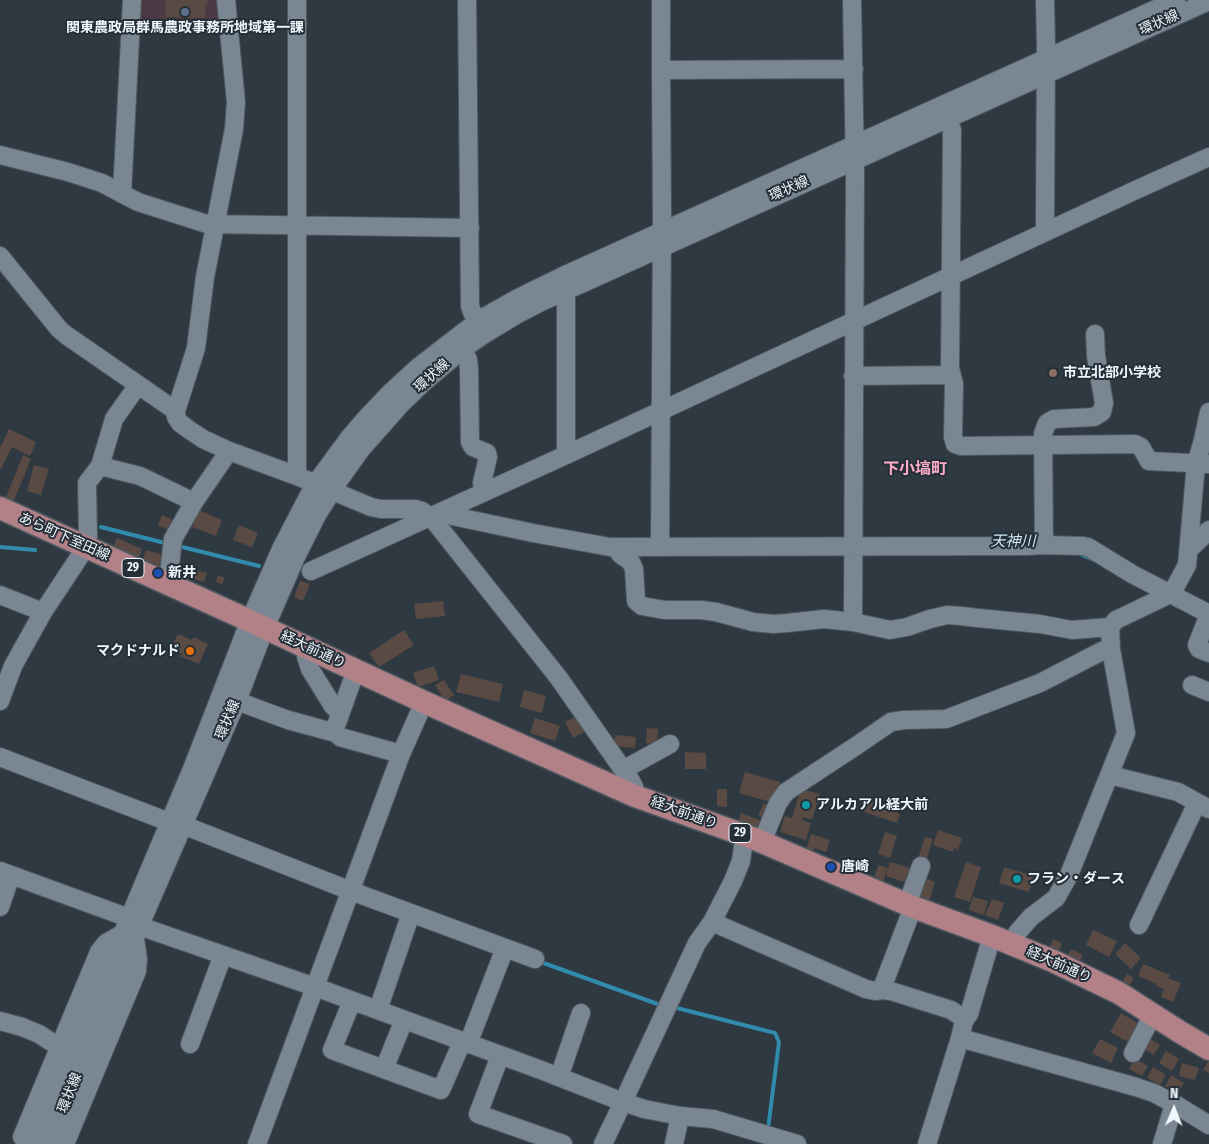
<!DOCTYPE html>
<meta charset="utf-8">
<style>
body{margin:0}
#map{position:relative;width:1209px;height:1144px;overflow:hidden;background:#2e3942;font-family:"Fira Sans Condensed",sans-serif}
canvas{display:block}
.north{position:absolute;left:1149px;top:1084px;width:50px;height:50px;-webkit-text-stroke:4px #242f38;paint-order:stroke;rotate:1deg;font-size:14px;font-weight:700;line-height:20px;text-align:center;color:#eff6fc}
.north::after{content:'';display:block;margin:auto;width:18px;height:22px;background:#eff6fc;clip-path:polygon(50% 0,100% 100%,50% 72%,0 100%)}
</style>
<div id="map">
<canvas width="1209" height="1144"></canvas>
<div class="north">N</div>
</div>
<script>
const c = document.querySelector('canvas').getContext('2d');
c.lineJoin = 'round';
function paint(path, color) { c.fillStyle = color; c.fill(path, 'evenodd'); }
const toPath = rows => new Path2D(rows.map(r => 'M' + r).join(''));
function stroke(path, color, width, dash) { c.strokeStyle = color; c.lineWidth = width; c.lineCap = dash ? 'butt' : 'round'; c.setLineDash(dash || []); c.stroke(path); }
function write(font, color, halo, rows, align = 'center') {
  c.font = font + ' "Fira Sans Condensed","Noto Sans JP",sans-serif'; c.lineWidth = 4; c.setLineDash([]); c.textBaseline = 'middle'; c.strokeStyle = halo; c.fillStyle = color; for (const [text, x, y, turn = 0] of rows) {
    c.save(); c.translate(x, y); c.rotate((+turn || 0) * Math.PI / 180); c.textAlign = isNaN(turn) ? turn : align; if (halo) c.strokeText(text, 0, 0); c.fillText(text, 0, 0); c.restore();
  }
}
paint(toPath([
 [137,0,221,0,224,28,136,25]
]), '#4b3944');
stroke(toPath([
 [101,527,169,544],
 [178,546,259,566],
 [0,547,35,550],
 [1080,554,1094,560],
 [538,961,663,1006],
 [673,1007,775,1033,779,1042,768,1129]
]), '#318bac', 4);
paint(toPath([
 [166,0,208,0,207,6,205,6,205,18,165,17],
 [9,429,36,442,30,456,12,447,1,469,0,468,0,448],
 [23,455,31,459,12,505,4,502],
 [34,465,49,469,41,495,27,491],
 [199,510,222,520,216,536,192,527],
 [162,515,176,521,171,531,158,525],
 [239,525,258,533,252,547,233,540],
 [117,538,142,549,138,560,112,550],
 [146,550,164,555,160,567,142,562],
 [183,567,207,573,204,582,181,575],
 [218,575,225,578,222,584,216,582],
 [300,581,310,584,303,601,294,597],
 [443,601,445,616,416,619,414,604],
 [404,630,414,645,379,667,369,653],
 [178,634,192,640,193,637,208,644,199,664,180,656,182,654,170,649],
 [434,666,439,680,418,687,413,673],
 [461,674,503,684,499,702,456,692],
 [444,680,454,695,445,701,435,685],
 [524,690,546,696,542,713,520,707],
 [579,715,587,730,573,738,565,722],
 [535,718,560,726,555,741,530,733],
 [647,728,658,729,657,744,646,743],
 [615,735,636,737,635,748,614,746],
 [685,752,706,753,706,769,685,769],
 [745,772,780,782,774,803,739,793],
 [717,789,727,789,727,807,717,806],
 [801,789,820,794,812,820,803,817,802,820,811,823,806,840,780,832,785,816,792,818],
 [871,799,898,808,897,813,900,814,897,823,864,812,867,803,870,804],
 [764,803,772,807,766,819,758,816],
 [741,813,765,822,761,834,737,825],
 [938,830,962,838,958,850,954,848,953,852,933,845],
 [885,832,897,836,890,858,878,854],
 [811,834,830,840,826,852,814,848,812,855,805,853],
 [925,837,933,839,925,864,917,862],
 [890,862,914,869,910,884,886,876],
 [966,862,981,867,970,902,954,897],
 [878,865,888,868,882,885,873,882],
 [1004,867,1034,876,1029,892,999,883],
 [922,877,935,882,928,904,914,899],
 [973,897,988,901,984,915,969,910],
 [992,899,1004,903,998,920,985,915],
 [1093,930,1117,941,1109,957,1086,945],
 [1053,939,1062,943,1058,953,1049,949],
 [1125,943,1141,958,1131,969,1115,954],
 [1071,949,1083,955,1079,963,1067,957],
 [1143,964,1170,975,1168,978,1181,983,1173,1002,1161,997,1164,989,1156,986,1157,984,1138,976],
 [1127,974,1134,978,1130,985,1123,981],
 [1121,1013,1139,1024,1128,1042,1110,1032],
 [1147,1037,1160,1045,1154,1055,1141,1048],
 [1100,1039,1118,1048,1111,1063,1092,1053],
 [1166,1051,1179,1059,1172,1071,1159,1063],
 [1135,1059,1148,1066,1142,1076,1129,1069],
 [1209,1060,1209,1073,1203,1070],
 [1182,1063,1199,1068,1195,1080,1179,1076],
 [1153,1067,1166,1075,1160,1085,1147,1078],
 [1171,1075,1184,1083,1178,1093,1165,1086]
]), '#594b44');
const minor = toPath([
 [226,0,236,102,234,129,205,277,196,348,176,411,176,417,180,423,188,429,203,439,229,451,297,476,371,507,381,509,415,509,422,511,430,517,435,522,558,677,631,781,634,787,635,796],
 [467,0,470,306,472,312,479,320],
 [852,0,855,173,853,622],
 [1045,0,1046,47,1045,221,1045,227,1048,231],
 [661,70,854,69],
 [948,119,952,130,950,368,954,384,953,437,955,444,961,446,1135,444,1141,447,1149,461,1209,464],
 [0,155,68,172,102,183,138,202,207,224,470,228],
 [122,194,132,0],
 [0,256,59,329,66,335,176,411],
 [566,290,566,455],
 [463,349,468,360,469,369,470,442,473,447,487,453,488,457,482,483,485,491],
 [853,376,946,375,951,374],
 [100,466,140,476,194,502],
 [297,476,297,0],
 [444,511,448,515,533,533,610,547,1027,546,1044,545,1083,546,1088,547,1132,574,1209,614],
 [1044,545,1043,434,1047,423,1054,419,1094,417,1102,412,1104,403,1096,356,1095,334],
 [660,546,662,218,661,70,661,0],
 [1189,546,1193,546,1209,530],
 [618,547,620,554,631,562,634,569,636,601,642,606,653,608,665,610,701,610,716,612,753,622,773,624,787,623,824,619,853,622,890,630,907,627,930,619,947,615,961,616,978,618,1040,624,1072,630,1110,627],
 [311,571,566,455,1138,189,1209,157],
 [166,582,169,574,173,539,194,502,229,451],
 [0,595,43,612],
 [1209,614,1197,645,1199,649,1209,653],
 [306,647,306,656,310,669,333,706,340,713],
 [1192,685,1209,692],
 [0,701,13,666,43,612,86,547,88,537,87,483,100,466,114,419,138,385],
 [237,701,288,720,336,733,340,737,401,754],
 [337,723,356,670],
 [0,757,169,822],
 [623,770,670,744],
 [1110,775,1178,792,1209,809],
 [183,825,351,891,535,959],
 [762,842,778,803,786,792,856,746,891,722,904,720,946,719,1040,683,1102,651,1111,649],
 [0,871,129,918],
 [907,905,921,866],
 [0,907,11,875],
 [712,922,733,881,741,861,743,847,748,836],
 [140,925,148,929,315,987,541,1070,623,1102,644,1109,680,1116,713,1119,797,1144],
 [1139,925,1197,803],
 [1012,944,1017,933,1031,917,1056,898,1069,875,1126,733,1111,649,1110,627,1116,620,1164,597,1174,589,1187,565,1196,464,1203,440,1209,412],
 [883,990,884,983,913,907],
 [352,1001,332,1050,441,1090,462,1042],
 [378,1010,411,913],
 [0,1021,22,1027,39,1034,59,1047],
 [964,1021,969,1014,992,936],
 [960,1038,1136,1087,1154,1093,1178,1106,1209,1125],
 [190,1044,223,955],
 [468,1044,505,948],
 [1133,1053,1153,1014],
 [500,1056,478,1114,563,1144],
 [384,1069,404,1020],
 [559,1077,581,1013],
 [25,1139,22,1137,99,952,106,943,122,934],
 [34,1144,192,769,250,620,281,549,308,497,321,476,349,438,368,416,392,391,417,368,479,320,518,298,565,275,1176,0],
 [49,1144,140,925,237,701,265,628,296,557,317,515,337,483,362,448,401,404,424,382,463,349,483,335,516,315,541,302,1209,1],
 [65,1144,137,971,138,959,135,939],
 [257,1144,401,754,424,702],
 [603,1144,623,1102,697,943,712,922,866,989,875,991,883,990,894,992,951,1010,960,1016,964,1021,960,1038,927,1144],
 [674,1144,680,1116],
 [1162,1144,1172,1111,1175,1104]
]);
const major = toPath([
 [0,508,237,615,424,702,635,796,755,839,913,907,992,936,1053,961,1119,993,1180,1032,1209,1049]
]);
stroke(minor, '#4e5860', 20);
stroke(major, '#4e5860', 25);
stroke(minor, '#7a8792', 18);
stroke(major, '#b18187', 22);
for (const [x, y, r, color] of [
 [185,12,5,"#5c6f8a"],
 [1053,373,5,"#8d6e63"],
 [158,573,5,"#1a4fb4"],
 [190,651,5,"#e8710a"],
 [806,805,5,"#0f9aa8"],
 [831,867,5,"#1a4fb4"],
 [1017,879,5,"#0f9aa8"]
]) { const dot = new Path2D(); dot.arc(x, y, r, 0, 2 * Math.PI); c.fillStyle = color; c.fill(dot); stroke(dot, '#242f38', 2); }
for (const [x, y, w] of [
 [133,568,22],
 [740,833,22]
]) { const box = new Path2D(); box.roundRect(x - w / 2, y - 9.5, w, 19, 4); c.fillStyle = '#242f38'; c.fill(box); stroke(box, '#eff6fc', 1); }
write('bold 12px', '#eff6fc', null, [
 ["29",133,568],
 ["29",740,833]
]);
write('14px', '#eff6fc', '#242f38', [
 ["環状線",1159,23,-24],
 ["環状線",789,189,-24],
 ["環状線",432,376,-42],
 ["あら町下室田線",64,537,24],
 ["経大前通り",313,650,25],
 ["環状線",228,720,-67],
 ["経大前通り",684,813,20],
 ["経大前通り",1059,965,24],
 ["環状線",70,1093,-68]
]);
write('bold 14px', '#eff6fc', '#242f38', [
 ["関東農政局群馬農政事務所地域第一課",185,28,"center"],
 ["市立北部小学校",1063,373],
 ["新井",168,573],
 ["マクドナルド",180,651,"right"],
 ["アルカアル経大前",816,805],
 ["唐崎",841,867],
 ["フラン・ダース",1027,879]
], 'left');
write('italic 15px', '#cde5f0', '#242f38', [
 ["天神川",1013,542]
]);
write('bold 16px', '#fdacc5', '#242f38', [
 ["下小塙町",915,470]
]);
</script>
